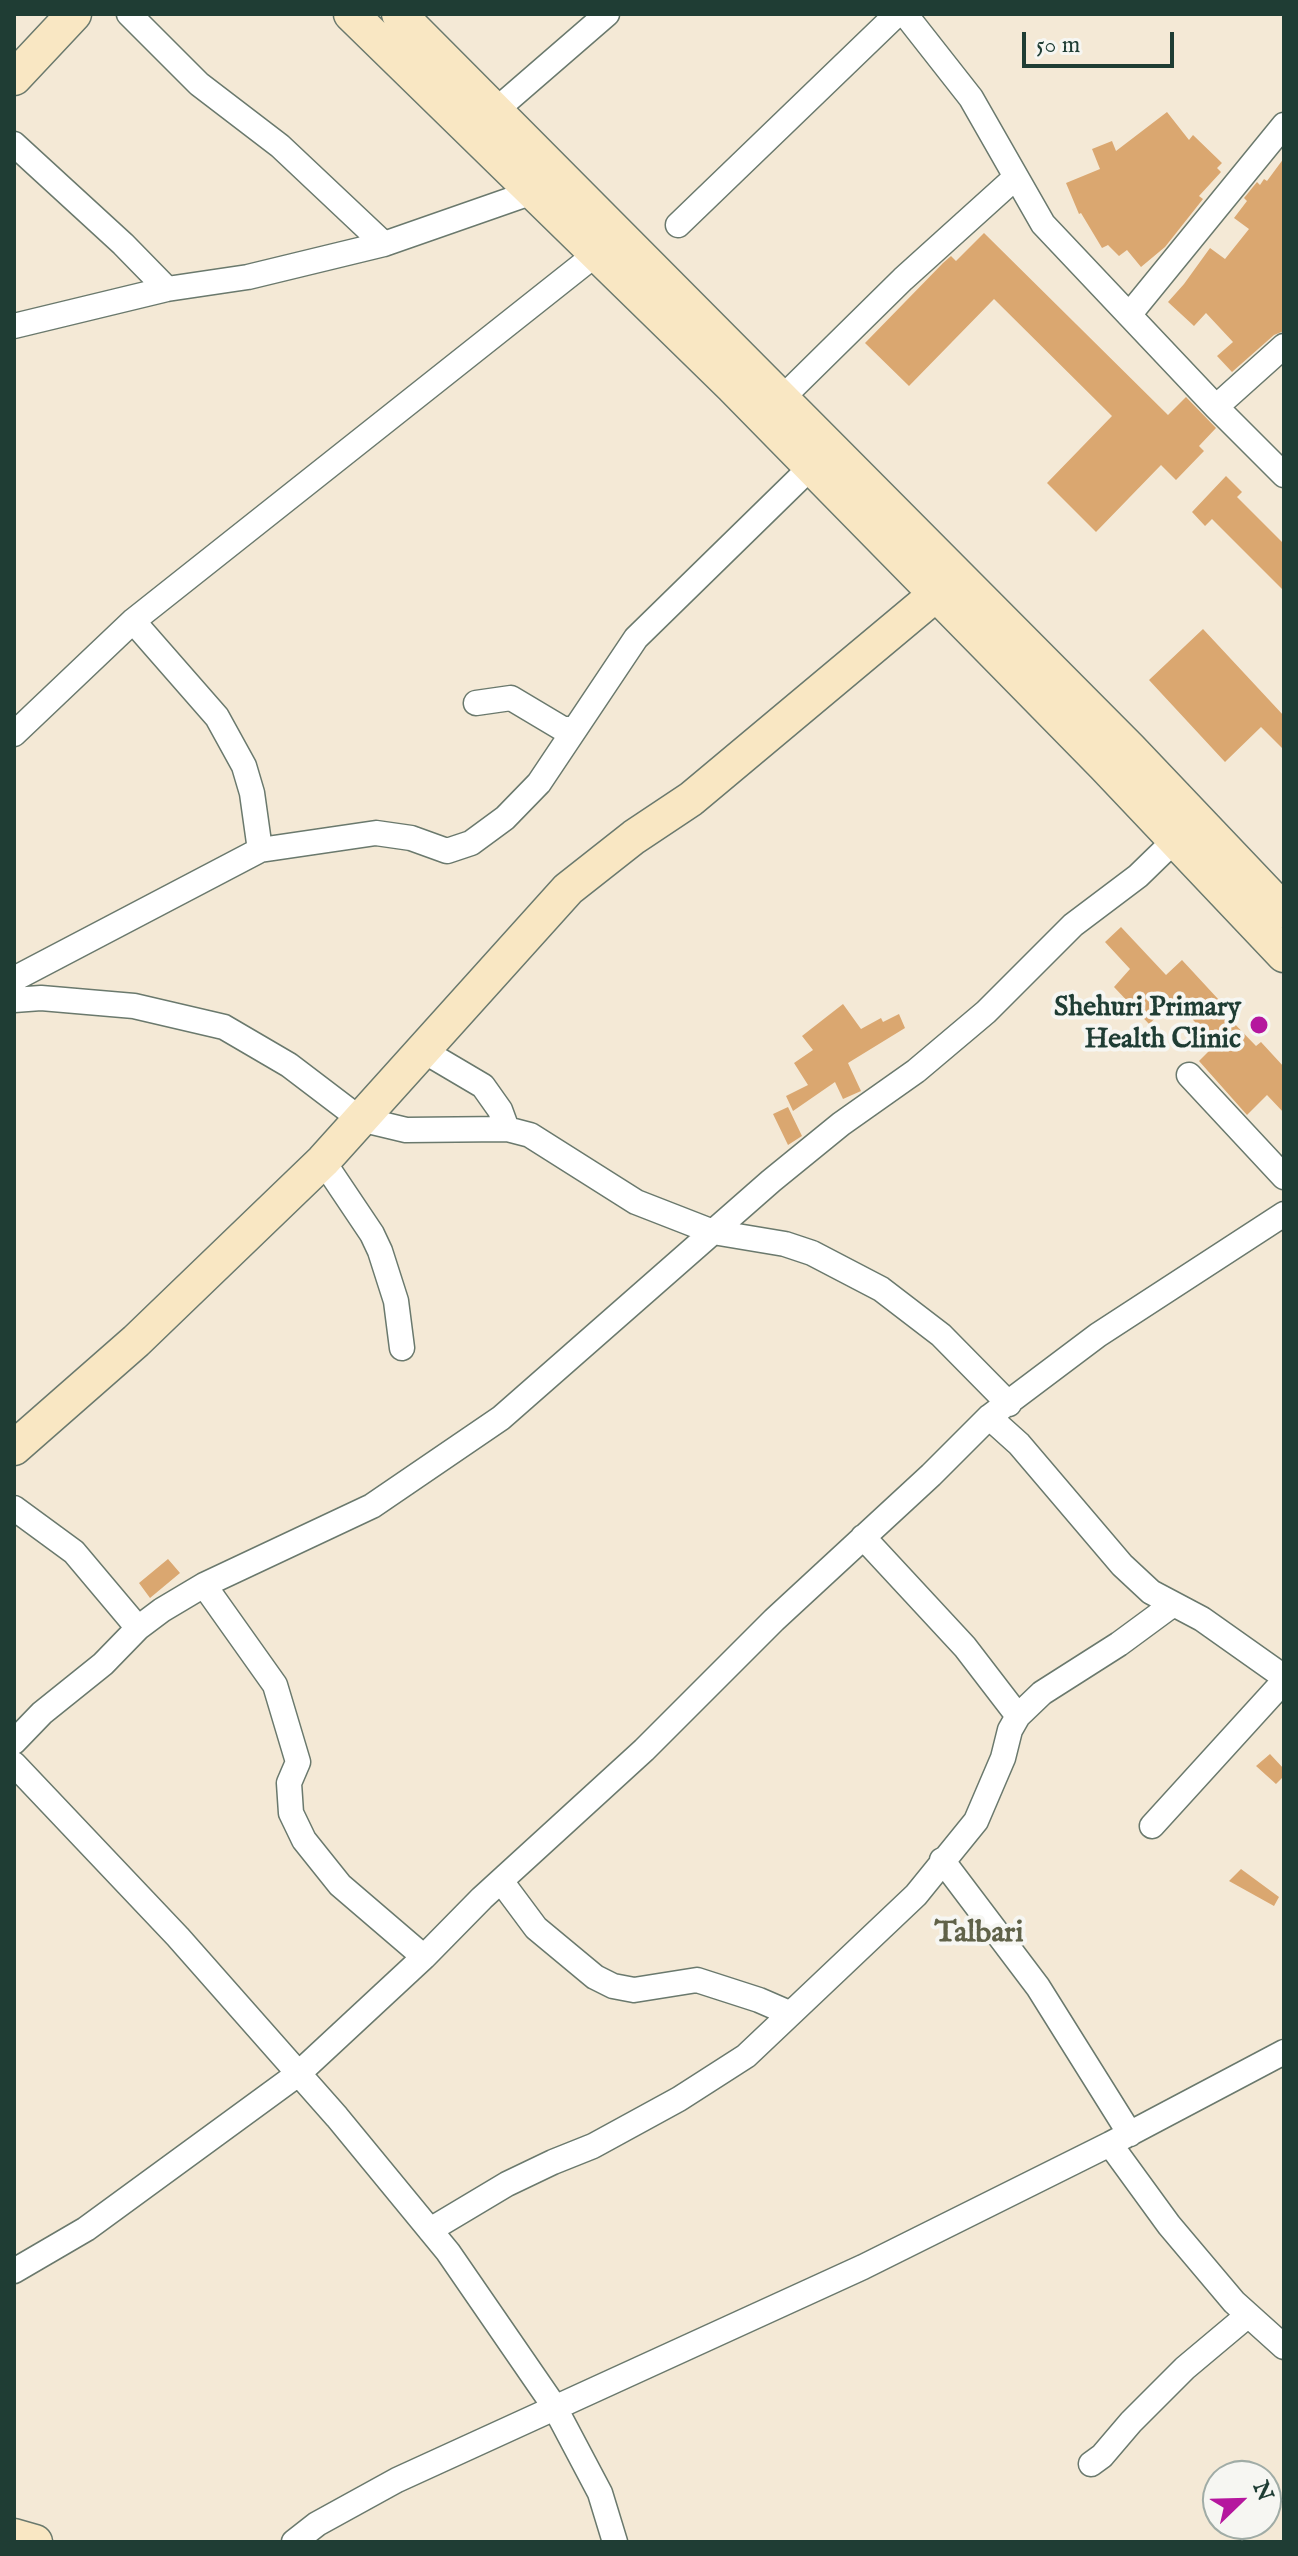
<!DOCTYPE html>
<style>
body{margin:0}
#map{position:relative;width:1298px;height:2556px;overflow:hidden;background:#f4e9d6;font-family:"IM FELL English",serif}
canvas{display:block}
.frame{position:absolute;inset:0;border:16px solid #1f3d34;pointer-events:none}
.north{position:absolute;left:1202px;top:2460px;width:80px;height:80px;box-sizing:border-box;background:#f6f6f2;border:2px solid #a0aca6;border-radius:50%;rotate:67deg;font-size:22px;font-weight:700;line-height:32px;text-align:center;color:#1f3d34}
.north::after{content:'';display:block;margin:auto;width:28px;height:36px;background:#b5179e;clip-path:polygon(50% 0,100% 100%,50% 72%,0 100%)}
.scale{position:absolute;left:1022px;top:32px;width:152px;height:36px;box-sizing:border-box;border:4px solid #1f3d34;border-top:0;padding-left:10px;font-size:24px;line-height:28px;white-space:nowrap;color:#1f3d34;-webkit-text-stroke:6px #f6f6f2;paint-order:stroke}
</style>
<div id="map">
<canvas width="1298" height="2556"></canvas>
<div class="frame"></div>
<div class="north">N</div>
<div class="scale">50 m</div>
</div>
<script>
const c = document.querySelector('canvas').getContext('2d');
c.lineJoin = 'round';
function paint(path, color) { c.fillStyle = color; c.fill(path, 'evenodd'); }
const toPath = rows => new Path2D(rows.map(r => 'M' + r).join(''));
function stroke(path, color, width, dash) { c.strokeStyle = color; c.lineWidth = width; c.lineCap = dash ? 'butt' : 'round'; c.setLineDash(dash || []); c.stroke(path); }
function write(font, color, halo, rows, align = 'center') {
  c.font = font + ' "IM FELL English",serif'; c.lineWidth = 8; c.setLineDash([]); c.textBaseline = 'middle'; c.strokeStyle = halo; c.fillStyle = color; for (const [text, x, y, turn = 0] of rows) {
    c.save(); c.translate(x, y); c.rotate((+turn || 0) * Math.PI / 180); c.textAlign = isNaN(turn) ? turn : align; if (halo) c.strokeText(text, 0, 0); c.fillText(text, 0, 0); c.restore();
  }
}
paint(toPath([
 [1167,112,1189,140,1193,135,1222,163,1217,168,1221,172,1199,196,1203,199,1165,247,1141,267,1127,250,1119,256,1108,245,1102,248,1081,213,1079,214,1066,183,1100,169,1092,149,1112,141,1116,151],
 [1284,158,1284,331,1274,335,1232,372,1217,356,1233,342,1206,313,1194,326,1168,302,1184,284,1210,248,1225,259,1249,229,1234,218,1247,201,1244,198,1257,182,1260,185,1264,179,1267,181],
 [984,233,1168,415,1186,397,1216,428,1199,446,1204,451,1176,480,1161,465,1096,532,1047,483,1112,416,994,299,909,386,865,343,943,263,951,256,956,261],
 [1226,476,1242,492,1237,497,1284,544,1284,591,1212,519,1205,526,1192,512],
 [1203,629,1284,716,1284,750,1261,727,1225,762,1149,680],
 [1121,927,1166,975,1182,960,1231,1013,1227,1016,1256,1046,1261,1042,1284,1067,1284,1113,1267,1095,1247,1115,1199,1061,1216,1044,1174,1000,1149,1024,1114,987,1130,969,1105,942],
 [843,1004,861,1029,881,1018,883,1022,899,1014,905,1028,848,1063,861,1091,843,1099,835,1082,793,1111,786,1096,808,1085,794,1063,813,1050,802,1036],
 [788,1107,802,1136,788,1145,773,1114],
 [168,1559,180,1573,150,1598,139,1583],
 [1270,1754,1284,1769,1284,1776,1276,1784,1256,1766],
 [1241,1869,1279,1897,1274,1906,1229,1881]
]), '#daa770');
const street = toPath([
 [129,14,199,84,280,146,384,244],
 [905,14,971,98,1043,224,1216,407,1284,475],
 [495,111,607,14],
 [14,144,123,244,167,289],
 [678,225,897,14],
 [1129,315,1284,125],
 [14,326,167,289,248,277,384,244,533,192],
 [1216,407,1284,346],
 [771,409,903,279,1016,177],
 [133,621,217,717,244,766,252,793,260,850],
 [476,703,511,698,563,729,575,729],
 [14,734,133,621,596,254],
 [14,979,260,850,376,833,411,838,447,851,471,843,505,818,539,783,636,638,811,467],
 [14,1000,41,998,134,1006,224,1027,289,1065,360,1119,406,1130,507,1129,530,1135,636,1202,713,1232,785,1244,812,1253,881,1289,941,1335,1009,1404],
 [422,1050,483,1086,500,1110,507,1129],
 [1189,1075,1284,1177],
 [323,1161,372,1234,380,1251,396,1301,402,1348],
 [989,1417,1019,1444,1122,1565,1151,1592,1202,1619,1284,1677],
 [14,1508,74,1552,138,1628],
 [863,1537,965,1647,1018,1716],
 [204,1585,275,1685,298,1762,289,1783,291,1813,304,1840,340,1885,424,1957],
 [14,1742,42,1713,103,1664,138,1628,162,1610,204,1585,372,1506,501,1418,771,1181,841,1124,916,1071,986,1012,1073,925,1138,876,1175,840],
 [14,1764,178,1937,337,2117,448,2252,554,2406,600,2493,615,2542],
 [1152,1826,1284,1681],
 [942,1860,1038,1987,1130,2134],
 [501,1881,536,1928,595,1977,613,1986,634,1990,697,1980,759,2000,789,2013],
 [1110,2144,1169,2225,1234,2302,1284,2347],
 [430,2230,507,2184,553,2162,593,2146,679,2099,746,2056,916,1895,976,1821,1003,1758,1010,1730,1018,1716,1042,1693,1119,1644,1172,1605],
 [14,2271,86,2229,298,2074,424,1957,482,1898,644,1750,774,1620,931,1475,989,1417,1098,1335,1284,1214],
 [1091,2464,1102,2456,1131,2422,1185,2368,1247,2316],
 [294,2542,317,2524,397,2480,863,2267,1110,2144,1284,2052]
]);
const secondary = toPath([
 [351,14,732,386,1104,765,1284,955],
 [399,14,1129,748,1284,911],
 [14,78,74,14],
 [14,1448,136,1341,323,1161,568,889,634,837,691,799,935,595],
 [14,2536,35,2542]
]);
stroke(street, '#6a796d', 27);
stroke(secondary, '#6a796d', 37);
stroke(street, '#fff', 24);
stroke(secondary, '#f9e7c3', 34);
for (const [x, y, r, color] of [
 [1259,1025,10,"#b5179e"]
]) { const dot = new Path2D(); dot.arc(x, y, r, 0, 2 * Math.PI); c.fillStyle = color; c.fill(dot); stroke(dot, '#f6f6f2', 3); }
write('bold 28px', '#1f3d34', '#f6f6f2', [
 ["Shehuri Primary",1241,1009],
 ["Health Clinic",1241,1041]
], 'right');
write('bold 30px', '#606249', '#f6f6f2', [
 ["Talbari",979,1935]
]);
</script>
